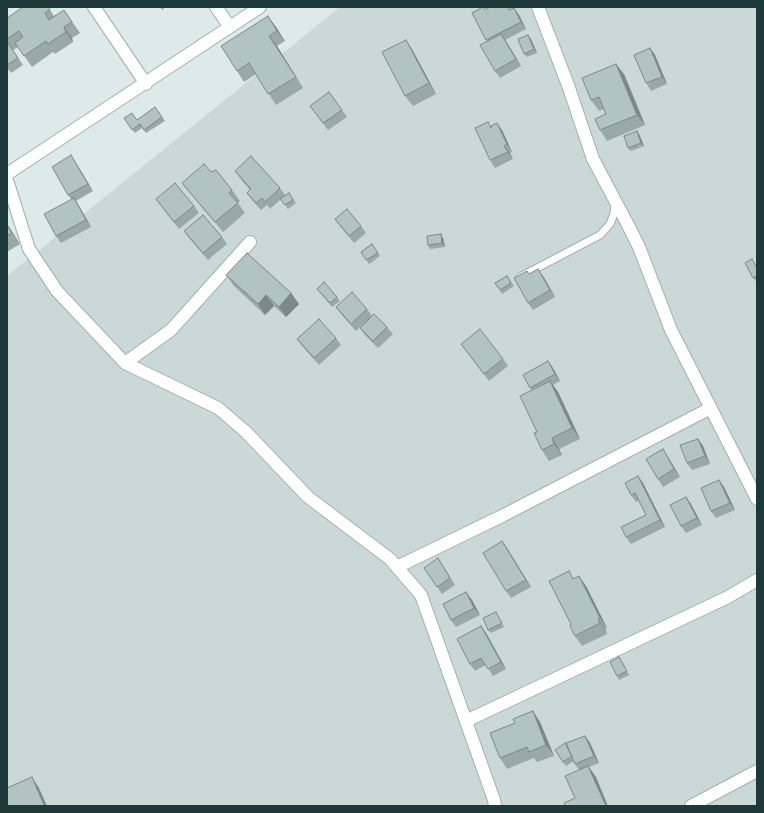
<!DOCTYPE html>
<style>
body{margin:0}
#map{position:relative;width:764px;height:813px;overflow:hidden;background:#ddeae7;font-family:Mulish,sans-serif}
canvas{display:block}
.frame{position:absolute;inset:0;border:8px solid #1e3939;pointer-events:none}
</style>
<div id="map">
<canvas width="764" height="813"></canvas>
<div class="frame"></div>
</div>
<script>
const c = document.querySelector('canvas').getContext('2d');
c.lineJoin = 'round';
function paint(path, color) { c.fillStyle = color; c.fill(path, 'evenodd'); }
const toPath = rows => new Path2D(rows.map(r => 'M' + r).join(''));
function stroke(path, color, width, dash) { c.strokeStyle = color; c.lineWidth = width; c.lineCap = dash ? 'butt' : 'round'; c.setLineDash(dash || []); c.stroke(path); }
paint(toPath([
 [340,7,757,7,757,806,7,806,7,276]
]), '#cbd9d6');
const lane = toPath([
 [520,277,600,235,610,224,614,214,615,203]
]);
const street = toPath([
 [94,7,146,84],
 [216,7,230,27],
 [538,7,568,85,593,159,628,225,639,247,671,330,757,499],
 [7,174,260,7],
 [7,180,29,249,57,291,125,363,218,408,246,432,308,497,390,559,421,595,494,800,495,806],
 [125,363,171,330,250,242],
 [397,567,502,516,711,408],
 [466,721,728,597,757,580],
 [691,806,757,771]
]);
stroke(lane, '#a0b1af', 9);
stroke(street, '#a0b1af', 14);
stroke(lane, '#fff', 7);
stroke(street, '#fff', 12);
paint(toPath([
 [48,7,54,16,64,10,80,33,72,38,73,42,55,54,53,52,32,67,18,47,13,50,23,65,11,73,7,68,7,18],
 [160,7,166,7,162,10],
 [483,7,485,10,490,7,509,7,510,10,514,8,519,15,526,29,505,40,521,66,500,78,495,71,487,41,472,13],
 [276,27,285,41,277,46,303,88,276,105,256,74,244,82,237,71],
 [531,39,537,53,527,57,524,54],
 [406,40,413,51,436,94,413,106,405,96],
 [650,48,655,55,667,84,651,91,646,83],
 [624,74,645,125,607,141,600,130,606,114,604,109,599,111,591,100],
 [329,92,347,117,328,130,310,106],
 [155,107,165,121,146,133,142,128,135,133,124,118,137,120],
 [492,128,502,130,512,152,510,153,513,159,495,168,490,160],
 [637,131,639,134,644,146,631,151,628,148],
 [76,163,93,191,76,201,79,206,91,227,61,243,56,236,72,200,68,195],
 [235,171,280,188,285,195,289,193,296,203,288,209,281,199,270,209,267,205,261,210,252,200,247,193,250,190,240,178],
 [211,172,232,190,240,201,238,203,245,213,223,232,190,193,182,183],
 [156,199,194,206,199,213,179,229],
 [335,219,361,226,366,233,354,243,340,226],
 [7,224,20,244,7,252],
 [184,231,222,237,227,244,208,260,189,238],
 [443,238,445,247,430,249,428,245],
 [372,244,380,256,369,264,361,252],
 [752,259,757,267,757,281,756,281,753,278],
 [529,274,543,276,555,297,533,310,528,303],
 [226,275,291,293,299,304,286,317,274,306,265,315,234,286],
 [507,276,514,286,502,294,495,283],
 [317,289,337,297,340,301,332,307],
 [336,307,367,309,372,316,387,327,393,334,378,348,365,335,360,328,368,319,356,331,341,314],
 [336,338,341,345,319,365,302,346,297,339],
 [461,344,503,359,508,366,489,381],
 [548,361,553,368,560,381,553,385,558,392,580,439,559,449,562,455,549,461,542,450,537,432,532,390,530,388],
 [698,439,703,446,710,464,692,470,687,463],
 [663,449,668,457,680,477,663,487,658,479],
 [638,476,643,483,665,527,631,544,626,537,646,515,639,500,636,502,631,495],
 [719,480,724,487,735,510,716,518,711,511],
 [686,497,691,504,702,525,686,533,681,526],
 [507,548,531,587,511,598,506,591],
 [438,558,455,585,442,594,424,568],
 [574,578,586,586,607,628,605,629,607,634,582,646,575,636,571,624],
 [466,592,472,600,480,615,456,627,451,620],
 [496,612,504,627,491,633,488,630],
 [481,626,486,633,506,669,493,676,486,665,475,671,470,664],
 [619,657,629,675,619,680,617,676],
 [540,722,554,756,537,762,534,758,507,769,500,758],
 [585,736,590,743,599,763,589,767,596,777,575,798,579,770,575,764,574,761,566,766,563,762,567,745]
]), '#99a9a6');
paint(toPath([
 [514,8,519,15,526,29,521,22],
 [268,16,276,27,285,41,277,31],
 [64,27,72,38,73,42,66,32],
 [501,34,506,41,521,66,516,59],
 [528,35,531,39,537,53,534,49],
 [269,36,277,46,303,88,296,77],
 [406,40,413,51,436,94,429,83],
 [650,48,655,55,667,84,662,77],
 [616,64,624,74,645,125,637,115],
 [497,123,502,130,512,152,507,144],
 [637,131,639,134,644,146,641,143],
 [504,146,510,153,513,159,508,152],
 [71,155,76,163,93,191,88,184],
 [74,198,79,206,91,227,86,220],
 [7,224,20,244,12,233],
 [441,234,443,238,445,247,442,243],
 [538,269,543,276,555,297,550,290],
 [291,293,299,304,286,317,279,307],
 [266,295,274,306,265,315,258,304],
 [548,361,553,368,560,381,555,374],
 [550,381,558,392,580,439,572,428],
 [552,438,559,449,562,455,554,444],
 [698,439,703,446,710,464,705,456],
 [663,449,668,457,680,477,674,469],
 [638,476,643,483,665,527,660,520],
 [719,480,724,487,735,510,730,503],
 [686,497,691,504,702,525,697,518],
 [502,541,507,548,531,587,526,580],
 [579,576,586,586,607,628,600,618],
 [466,592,472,600,480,615,474,608],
 [598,619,605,629,607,634,600,623],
 [481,626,486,633,506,669,501,662],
 [533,711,540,722,554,756,546,745],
 [585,736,590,743,599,763,594,756],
 [588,766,596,777,608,806,606,806],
 [32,777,39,788,47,806,45,806,44,805]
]), '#7d8987');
const building = toPath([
 [23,7,48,7,50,10,45,13,49,20,64,10,72,22,64,27,66,32,48,44,46,41,24,56,15,43,23,37,19,31,7,39,7,18,23,7],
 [483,7,485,10,490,7,508,7,509,10,514,8,521,22,486,40,472,13,483,7],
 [268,16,277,31,269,36,296,77,268,94,249,63,237,71,221,46,268,16],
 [501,34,516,59,495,71,480,45,501,34],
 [528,35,534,49,524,54,518,39,528,35],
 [406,40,429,83,405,96,382,52,406,40],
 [8,43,18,58,7,65,7,44,8,43],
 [650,48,662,77,646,83,634,55,650,48],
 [616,64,637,115,600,130,595,119,606,114,599,97,591,100,582,78,616,64],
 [329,92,342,110,323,123,310,106,329,92],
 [155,107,162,117,144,130,140,124,132,130,124,118,132,113,137,120,155,107],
 [488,122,491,128,492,127,491,126,497,123,507,144,504,146,508,152,490,160,475,128,488,122],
 [637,131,641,143,628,148,624,136,637,131],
 [71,155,88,184,68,195,52,167,71,155],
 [251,156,280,188,265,202,262,198,256,203,247,193,251,189,235,171,251,156],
 [204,164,211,172,216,170,232,190,229,193,238,203,215,222,182,183,204,164],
 [175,183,194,206,174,222,156,199,175,183],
 [289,193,293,200,285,205,280,199,289,193],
 [74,198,86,220,56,236,44,214,74,198],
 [347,209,361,226,349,236,335,219,347,209],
 [203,215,222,237,203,253,184,231,203,215],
 [7,225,12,233,7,236,7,225],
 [441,234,442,243,428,245,427,236,441,234],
 [372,244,378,253,366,260,361,252,372,244],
 [247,253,291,293,279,307,266,295,258,304,226,275,247,253],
 [752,259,757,268,757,276,753,278,745,263,752,259],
 [538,269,550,290,528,303,514,278,527,271,529,274,538,269],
 [507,276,511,283,500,290,495,283,507,276],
 [324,282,337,297,330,303,317,289,324,282],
 [352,292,367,309,351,324,336,307,352,292],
 [374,314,387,327,373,341,360,328,374,314],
 [319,319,336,338,314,358,297,339,319,319],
 [480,329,503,359,484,374,461,344,480,329],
 [548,361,555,374,530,388,523,375,548,361],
 [550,381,572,428,552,438,554,444,542,450,534,433,537,432,520,396,550,381],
 [698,439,705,456,687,463,680,445,698,439],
 [663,449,674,469,658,479,646,459,663,449],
 [638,476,660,520,626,537,621,527,646,515,635,493,631,495,625,483,638,476],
 [719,480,730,503,711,511,701,488,719,480],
 [686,497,697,518,681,526,670,505,686,497],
 [502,541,526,580,506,591,483,553,502,541],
 [438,558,450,578,437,587,424,568,438,558],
 [569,571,573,579,579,576,600,618,598,619,600,623,575,636,570,626,571,624,549,581,569,571],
 [466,592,474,608,451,620,443,604,466,592],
 [496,612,502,623,488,630,483,618,496,612],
 [481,626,501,662,488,669,481,658,470,664,457,639,481,626],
 [619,657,627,671,617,676,610,662,619,657],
 [533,711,546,745,529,752,527,747,500,758,490,733,515,723,513,719,533,711],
 [585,736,594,756,575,764,566,743,585,736],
 [565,743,572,756,563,762,555,750,565,743],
 [588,766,606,806,565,806,564,803,575,798,565,776,588,766],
 [32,777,44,805,41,806,7,806,7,788,32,777]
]);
paint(building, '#b2c4c1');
stroke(building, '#7d8987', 1);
</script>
